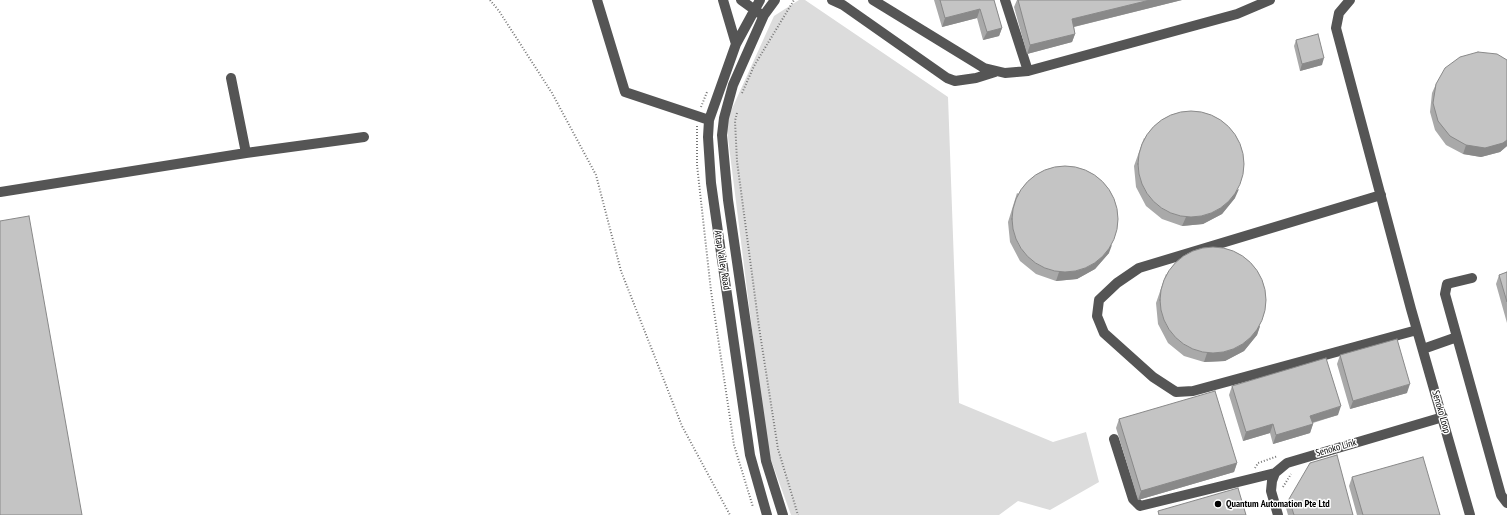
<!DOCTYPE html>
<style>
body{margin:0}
canvas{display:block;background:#fff}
</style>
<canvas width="1507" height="515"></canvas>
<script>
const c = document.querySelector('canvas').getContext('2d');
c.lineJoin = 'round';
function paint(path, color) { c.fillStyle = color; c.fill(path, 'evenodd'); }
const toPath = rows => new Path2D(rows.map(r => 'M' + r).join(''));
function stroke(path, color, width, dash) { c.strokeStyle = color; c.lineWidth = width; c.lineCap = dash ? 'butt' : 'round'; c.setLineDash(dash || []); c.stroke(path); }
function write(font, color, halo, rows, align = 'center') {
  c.font = font + ' "PT Sans Narrow",sans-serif'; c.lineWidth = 3; c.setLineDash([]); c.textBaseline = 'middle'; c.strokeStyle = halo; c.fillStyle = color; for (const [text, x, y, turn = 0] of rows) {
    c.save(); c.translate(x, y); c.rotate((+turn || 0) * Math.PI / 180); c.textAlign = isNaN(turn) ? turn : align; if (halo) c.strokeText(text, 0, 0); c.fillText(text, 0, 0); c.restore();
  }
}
paint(toPath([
 [799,0,805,0,948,97,959,403,1053,442,1086,432,1099,482,1050,510,1018,501,999,515,791,515,767,449,726,122,774,16]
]), '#dcdcdc');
stroke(toPath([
 [490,0,499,11,552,93,596,175,621,271,682,426,730,515],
 [742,93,754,66,794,0],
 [701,107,707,92],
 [737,113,735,121,737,161,759,327,778,449,798,515],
 [697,126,697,165,711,291,734,445,753,507],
 [1255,468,1258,463,1278,456],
 [1283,487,1291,474]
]), '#777', 2, [1, 2]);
stroke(toPath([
 [597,0,625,92,709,120],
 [723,0,736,44],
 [741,0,759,13],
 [760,0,736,44,709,120,708,137,711,183,750,455,767,515],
 [775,0,764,15,733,85,724,118,722,135,728,200,766,461,783,515],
 [832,0,843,5,947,78,955,81,976,78,995,72],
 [873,0,984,68,1005,73,1028,71,1237,14,1270,0],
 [1005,0,1028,71],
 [1350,0,1339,13,1336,28,1411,309,1470,515],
 [231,78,246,153],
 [0,192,246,153,364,137],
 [1381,195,1139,268,1117,283,1099,300,1097,316,1104,333,1153,377,1176,392,1193,391,1417,330],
 [1472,278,1447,284,1445,294,1501,495,1507,503],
 [1423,349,1457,337],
 [1114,439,1133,499,1140,506,1275,473],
 [1278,515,1271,491,1272,481,1275,473,1287,463,1443,417]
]), '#555', 10);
paint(toPath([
 [934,0,994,0,1002,28,999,36,983,40,977,18,942,27],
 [1017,0,1182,0,1074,27,1075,34,1072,42,1027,54,1014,7],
 [1296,40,1322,65,1300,71,1294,46],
 [1507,60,1507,146,1500,152,1481,157,1463,154,1446,145,1435,130,1430,112,1432,93,1436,84],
 [1144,138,1235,198,1222,214,1203,224,1182,226,1162,219,1146,206,1136,187,1134,166],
 [1017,193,1109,253,1095,269,1077,279,1056,281,1036,274,1020,261,1010,242,1008,222],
 [1507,272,1507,323,1496,284,1499,275],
 [1166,274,1260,326,1257,335,1244,351,1225,361,1204,362,1184,356,1168,343,1158,324,1156,303],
 [1340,355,1407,393,1350,409,1337,364],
 [1232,386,1338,415,1313,423,1313,424,1310,433,1273,444,1270,433,1243,441,1229,395],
 [1119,419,1237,463,1234,472,1138,500,1116,428],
 [1352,477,1440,515,1357,515,1349,486],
 [1289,499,1353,515,1288,515,1286,508]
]), '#a9a9a9');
paint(toPath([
 [1150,0,1182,0,1069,28,1072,19],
 [980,9,977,18,942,27,945,18],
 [1002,28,999,36,983,40,987,32],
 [1075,34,1072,42,1027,54,1030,45],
 [1324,58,1322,65,1300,71,1302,64],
 [1507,140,1507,146,1500,152,1481,157,1463,154,1466,145],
 [1239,189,1235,198,1222,214,1203,224,1182,226,1186,217],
 [1112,245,1109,253,1095,269,1077,279,1056,281,1059,272],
 [1260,326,1257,335,1244,351,1225,361,1204,362,1207,353],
 [1410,384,1407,393,1350,409,1353,401],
 [1341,406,1338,415,1307,424,1310,416],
 [1273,424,1270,433,1243,441,1246,432],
 [1313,424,1310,433,1273,444,1276,435],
 [1237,463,1234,472,1138,500,1141,491]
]), '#898989');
const building = toPath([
 [940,0,994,0,1002,28,987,32,980,9,945,18,940,0],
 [1018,0,1150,0,1072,19,1075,34,1030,45,1018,0],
 [1318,34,1324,58,1302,64,1296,40,1318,34],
 [1478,52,1497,54,1507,60,1507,140,1503,143,1485,148,1466,145,1450,136,1438,121,1433,103,1436,84,1445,68,1460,57,1478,52],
 '1138 164a53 53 0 1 1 106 0a53 53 0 1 1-106 0Z',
 '1012 219a53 53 0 1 1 106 0a53 53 0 1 1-106 0Z',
 [29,216,82,515,0,515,0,221,29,216],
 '1160 300a53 53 0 1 1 106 0a53 53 0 1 1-106 0Z',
 [1507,272,1507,302,1499,275,1507,272],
 [1397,339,1410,384,1353,401,1340,355,1397,339],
 [1326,358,1341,406,1310,416,1313,424,1276,435,1273,424,1246,432,1232,386,1326,358],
 [1215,391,1237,463,1141,491,1119,419,1215,391],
 [1337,455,1353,515,1294,515,1289,499,1310,463,1337,455],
 [1423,457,1440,515,1363,515,1352,477,1423,457],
 [1238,488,1246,515,1159,515,1158,511,1238,488]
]);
paint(building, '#c4c4c4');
stroke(building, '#898989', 1);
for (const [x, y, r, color] of [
 [1218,504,4,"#000"]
]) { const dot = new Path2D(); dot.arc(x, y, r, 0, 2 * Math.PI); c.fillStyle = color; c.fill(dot); stroke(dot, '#fff', 1.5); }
write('10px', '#000', '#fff', [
 ["Attap Valley Road",722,260,81],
 ["Senoko Loop",1441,412,74],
 ["Senoko Link",1336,448,-16]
]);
write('bold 10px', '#000', '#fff', [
 ["Quantum Automation Pte Ltd",1226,504]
], 'left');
</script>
